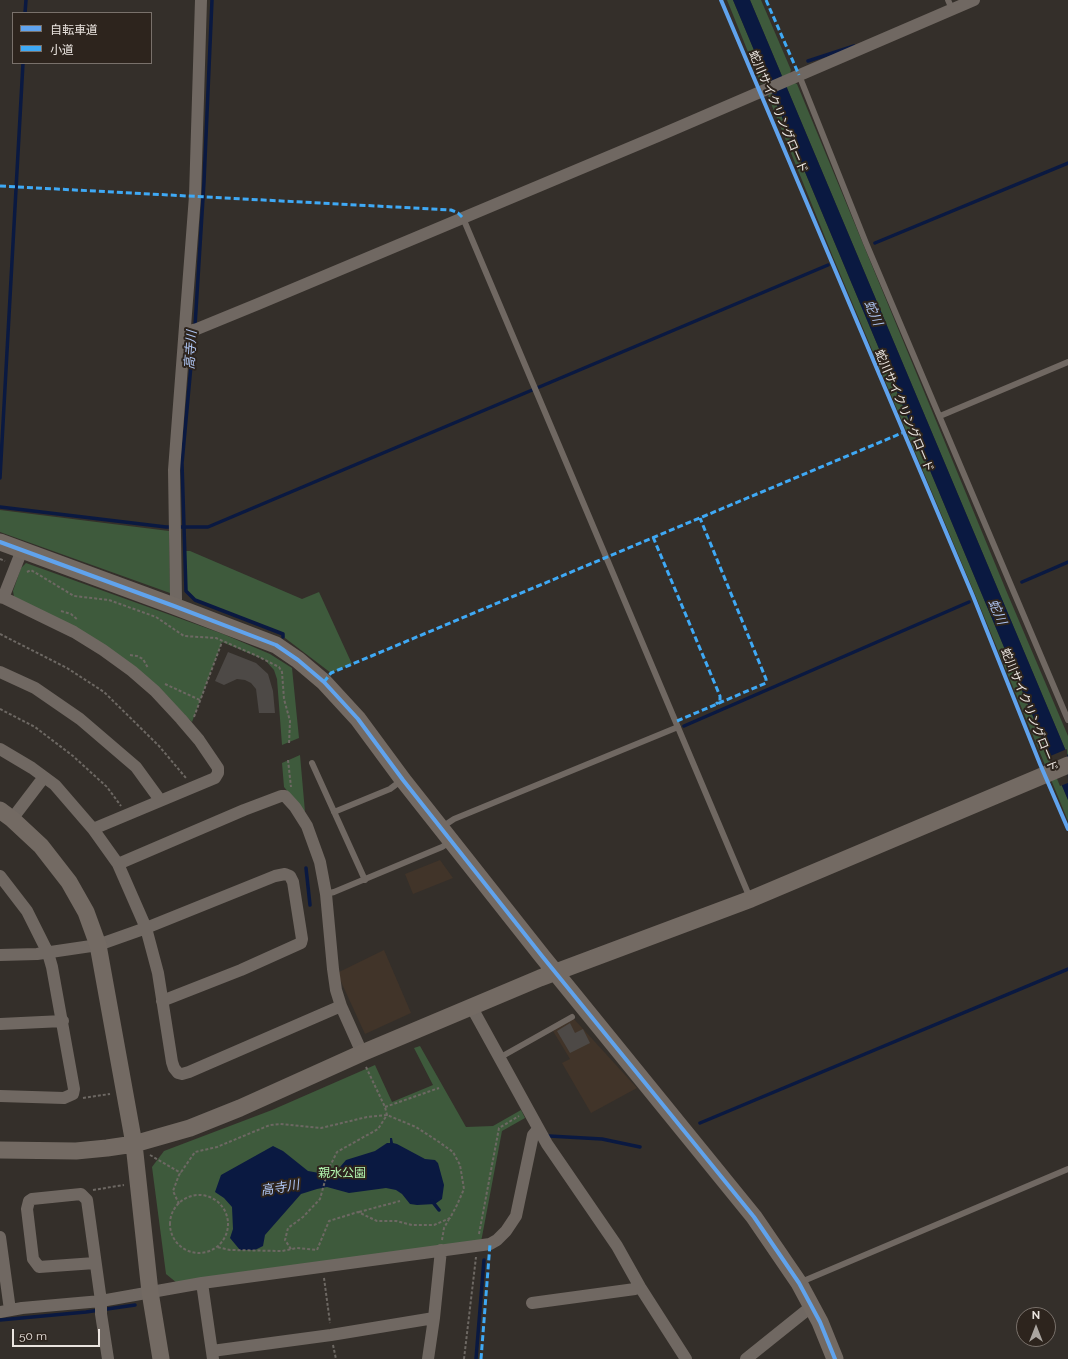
<!DOCTYPE html>
<meta charset="utf-8">
<style>
body{margin:0}
#map{position:relative;width:1068px;height:1359px;overflow:hidden;background:#342f2a;font-family:Raleway,"Noto Sans JP",sans-serif}
canvas{display:block}
.legend{position:absolute;left:12px;top:12px;width:140px;height:52px;box-sizing:border-box;background:#2d241d;border:1px solid #79716b;margin:0;padding:5px 7px;list-style:none;font-size:12px;color:#eae4df}
.legend li{display:flex;align-items:center;gap:8px;height:20px}
.legend b{width:20px;border:1px solid #79716b}
.north{position:absolute;left:1016px;top:1307px;width:40px;height:40px;box-sizing:border-box;background:#2d241d;border:1px solid #79716b;border-radius:50%;rotate:0deg;font-size:11px;font-weight:700;line-height:16px;text-align:center;color:#eae4df}
.north::after{content:'';display:block;margin:auto;width:14px;height:18px;background:#aaa5a0;clip-path:polygon(50% 0,100% 100%,50% 72%,0 100%)}
.scale{position:absolute;left:12px;top:1329px;width:88px;height:18px;box-sizing:border-box;border:2px solid #eae4df;border-top:0;padding-left:5px;font-size:12px;line-height:14px;white-space:nowrap;color:#eae4df;-webkit-text-stroke:3px #2d241d;paint-order:stroke}
</style>
<div id="map">
<canvas width="1068" height="1359"></canvas>
<ul class="legend">
<li><b style="height:5px;background:#60a3ed"></b>自転車道</li>
<li><b style="height:5px;background:#3fa9f5"></b>小道</li>
</ul>
<div class="north">N</div>
<div class="scale">50 m</div>
</div>
<script>
const c = document.querySelector('canvas').getContext('2d');
c.lineJoin = 'round';
function paint(path, color) { c.fillStyle = color; c.fill(path, 'evenodd'); }
const toPath = rows => new Path2D(rows.map(r => 'M' + r).join(''));
function stroke(path, color, width, dash) { c.strokeStyle = color; c.lineWidth = width; c.lineCap = dash ? 'butt' : 'round'; c.setLineDash(dash || []); c.stroke(path); }
function write(font, color, halo, rows, align = 'center') {
  c.font = font + ' Raleway,"Noto Sans JP",sans-serif'; c.lineWidth = 4; c.setLineDash([]); c.textBaseline = 'middle'; c.strokeStyle = halo; c.fillStyle = color; for (const [text, x, y, turn = 0] of rows) {
    c.save(); c.translate(x, y); c.rotate((+turn || 0) * Math.PI / 180); c.textAlign = isNaN(turn) ? turn : align; if (halo) c.strokeText(text, 0, 0); c.fillText(text, 0, 0); c.restore();
  }
}
paint(toPath([
 [440,860,453,878,413,894,405,874],
 [384,950,411,1013,365,1034,337,973],
 [574,1019,637,1088,591,1113,562,1063,570,1059,553,1031]
]), '#413429');
paint(toPath([
 [727,0,733,0,1068,800,1068,821,974,592,833,257,768,96,770,94,765,83,761,84],
 [750,0,761,0,791,70,790,73,795,83,797,84,1008,595,1068,736,1068,756],
 [0,510,169,531,170,593,0,532],
 [184,551,190,551,302,599,319,592,352,664,331,673,285,638,283,634,191,598,185,587],
 [26,563,223,634,270,654,292,668,299,738,282,745,277,679,274,670,265,660,222,642,192,722,145,676,14,597,13,591,21,568],
 [300,755,305,812,284,787,282,763],
 [420,1046,466,1127,493,1126,521,1110,525,1118,502,1131,481,1242,177,1283,166,1274,152,1167,164,1151,272,1110,375,1065,392,1102,433,1085,414,1048]
]), '#3e5a3c');
paint(toPath([
 [733,0,750,0,1068,756,1068,800],
 [390,1138,392,1138,393,1143,397,1144,425,1159,435,1160,438,1163,444,1185,442,1199,435,1204,417,1205,410,1204,402,1194,396,1190,386,1188,349,1193,327,1187,317,1189,301,1194,265,1235,263,1246,255,1250,240,1250,230,1238,233,1229,232,1207,224,1198,215,1192,221,1175,273,1146,283,1151,308,1171,325,1174,335,1173,346,1160,375,1151,387,1143,390,1143]
]), '#0a1941');
paint(toPath([
 [1067,749,1068,783,1060,786,1048,757]
]), '#342f2a');
stroke(toPath([
 [25,13,26,0],
 [808,61,854,46],
 [875,243,1068,163],
 [195,326,204,182,212,0],
 [194,333,182,463,186,591,195,600,283,634,283,637],
 [0,478,23,63],
 [0,507,166,527,208,527,828,265],
 [1022,582,1068,562],
 [684,726,969,602],
 [306,868,310,905],
 [700,1123,1068,969],
 [549,1136,602,1139,640,1147],
 [432,1201,439,1210],
 [0,1320,86,1312,135,1305],
 [476,1359,484,1260]
]), '#0a1941', 3.5);
paint(toPath([
 [228,652,256,663,268,674,273,691,275,713,259,713,256,689,251,683,245,680,237,679,224,685,215,681],
 [570,1023,575,1033,583,1029,590,1043,570,1053,557,1031]
]), '#4d4946');
stroke(toPath([
 [0,559,5,561],
 [27,572,31,570,74,596,109,600,156,617,184,636,216,638,255,655,279,667,282,672,284,699,290,721,289,744],
 [61,611,71,614,78,620],
 [0,634,67,668,104,692,159,746,186,778],
 [130,655,137,656,143,659,148,668],
 [165,684,200,700],
 [0,709,35,727,73,756,107,787,121,806],
 [194,717,222,642],
 [288,760,291,787],
 [83,1098,110,1094],
 [385,1107,439,1088],
 [150,1155,181,1173],
 [93,1190,124,1185],
 '170 1224a29 29 0 1 1 58 0a29 29 0 1 1-58 0Z',
 [179,1204,173,1191,179,1175,195,1152,217,1147,270,1125,280,1124,321,1128,367,1117,387,1115,416,1127,439,1142,453,1152,460,1165,464,1189,457,1205,450,1218,434,1225,412,1225,396,1221,377,1221,358,1212,329,1221,317,1250,297,1248,282,1251,230,1250,217,1247],
 [359,1212,400,1201],
 [479,1234,499,1128,519,1116],
 [442,1240,444,1228,449,1219],
 [291,1249,285,1240,288,1228,303,1217,320,1199,328,1170,337,1152,378,1129,387,1115,385,1107,366,1067],
 [324,1278,330,1323],
 [333,1345,336,1359],
 [464,1359,476,1257]
]), '#6d6863', 2, [3, 2]);
stroke(toPath([
 [948,0,952,9],
 [799,75,866,243,1068,720],
 [463,218,750,898],
 [940,416,1068,362],
 [312,763,365,880],
 [334,812,390,789,402,780],
 [442,827,454,819,678,727],
 [326,894,334,892,442,847,450,842],
 [499,1058,572,1017],
 [801,1282,1068,1169]
]), '#706862', 6);
stroke(toPath([
 [185,332,197,329,258,304,658,136,974,0],
 [0,596,74,632,103,650,132,671,155,691,181,719,199,740,218,768,218,773,215,778,93,829],
 [3,598,22,550],
 [174,606,176,599,174,470,195,196,201,0],
 [0,672,35,688,80,719,136,767,160,800],
 [0,749,32,768,55,785,93,829,118,864,146,928,158,973,172,1062,174,1068,178,1073,182,1074,189,1072,341,1006],
 [12,819,44,777],
 [118,864,244,810,281,796,285,796,295,807,307,826,320,862,326,894,333,969,336,990,341,1006,362,1053],
 [0,876,27,911,48,953,52,967,74,1089,73,1094,64,1098,0,1096],
 [0,955,37,954,98,945,146,928,275,876,285,874,290,876,293,882,302,939,301,943,241,970,162,1001],
 [471,1006,547,1144,617,1246,640,1287,686,1359],
 [0,1024,63,1021],
 [0,1237,10,1310],
 [95,1263,39,1267,33,1259,27,1209,29,1201,32,1199,81,1194,87,1200,101,1301,101,1314,108,1359],
 [202,1283,213,1359],
 [532,1303,635,1289,640,1287],
 [0,1312,22,1308,101,1301,202,1283,490,1244,497,1240,506,1231,516,1216,533,1135,538,1129],
 [212,1351,331,1335,434,1318],
 [428,1359,434,1318,441,1250],
 [746,1359,812,1306]
]), '#706862', 12);
stroke(toPath([
 [0,542,174,606,276,645,298,660,324,682,358,719,403,780,542,956,754,1217,799,1283,820,1322,835,1359],
 [0,810,12,819,41,846,69,882,86,912,98,945,134,1144,150,1292,161,1359],
 [0,1150,76,1151,107,1148,134,1144,190,1128,240,1108,362,1053,540,978,751,899,1068,765]
]), '#736a63', 17);
stroke(toPath([
 [766,0,799,75],
 [0,186,451,210,458,213,463,218],
 [653,537,720,696,720,701,716,704],
 [324,682,331,673,902,433],
 [677,721,766,683,766,679,700,518],
 [481,1359,490,1244]
]), '#3fa9f5', 3, [6, 3]);
stroke(toPath([
 [721,0,973,596,1040,764,1068,829],
 [0,542,174,606,276,645,298,660,324,682,358,719,403,780,542,956,754,1217,799,1283,820,1322,835,1359]
]), '#60a3ed', 4);
write('12px', '#eae4df', '#2d241d', [
 ["蛇川サイクリングロード",778,112,67],
 ["蛇川サイクリングロード",904,411,67],
 ["蛇川サイクリングロード",1029,710,68]
]);
write('12px', '#b2f6b0', '#2d241d', [
 ["親水公園",342,1173]
]);
write('italic 13px', '#afc6f4', '#2d241d', [
 ["蛇川",873,313,67],
 ["高寺川",191,350,-86],
 ["蛇川",997,612,67],
 ["高寺川",280,1188,-9]
]);
</script>
